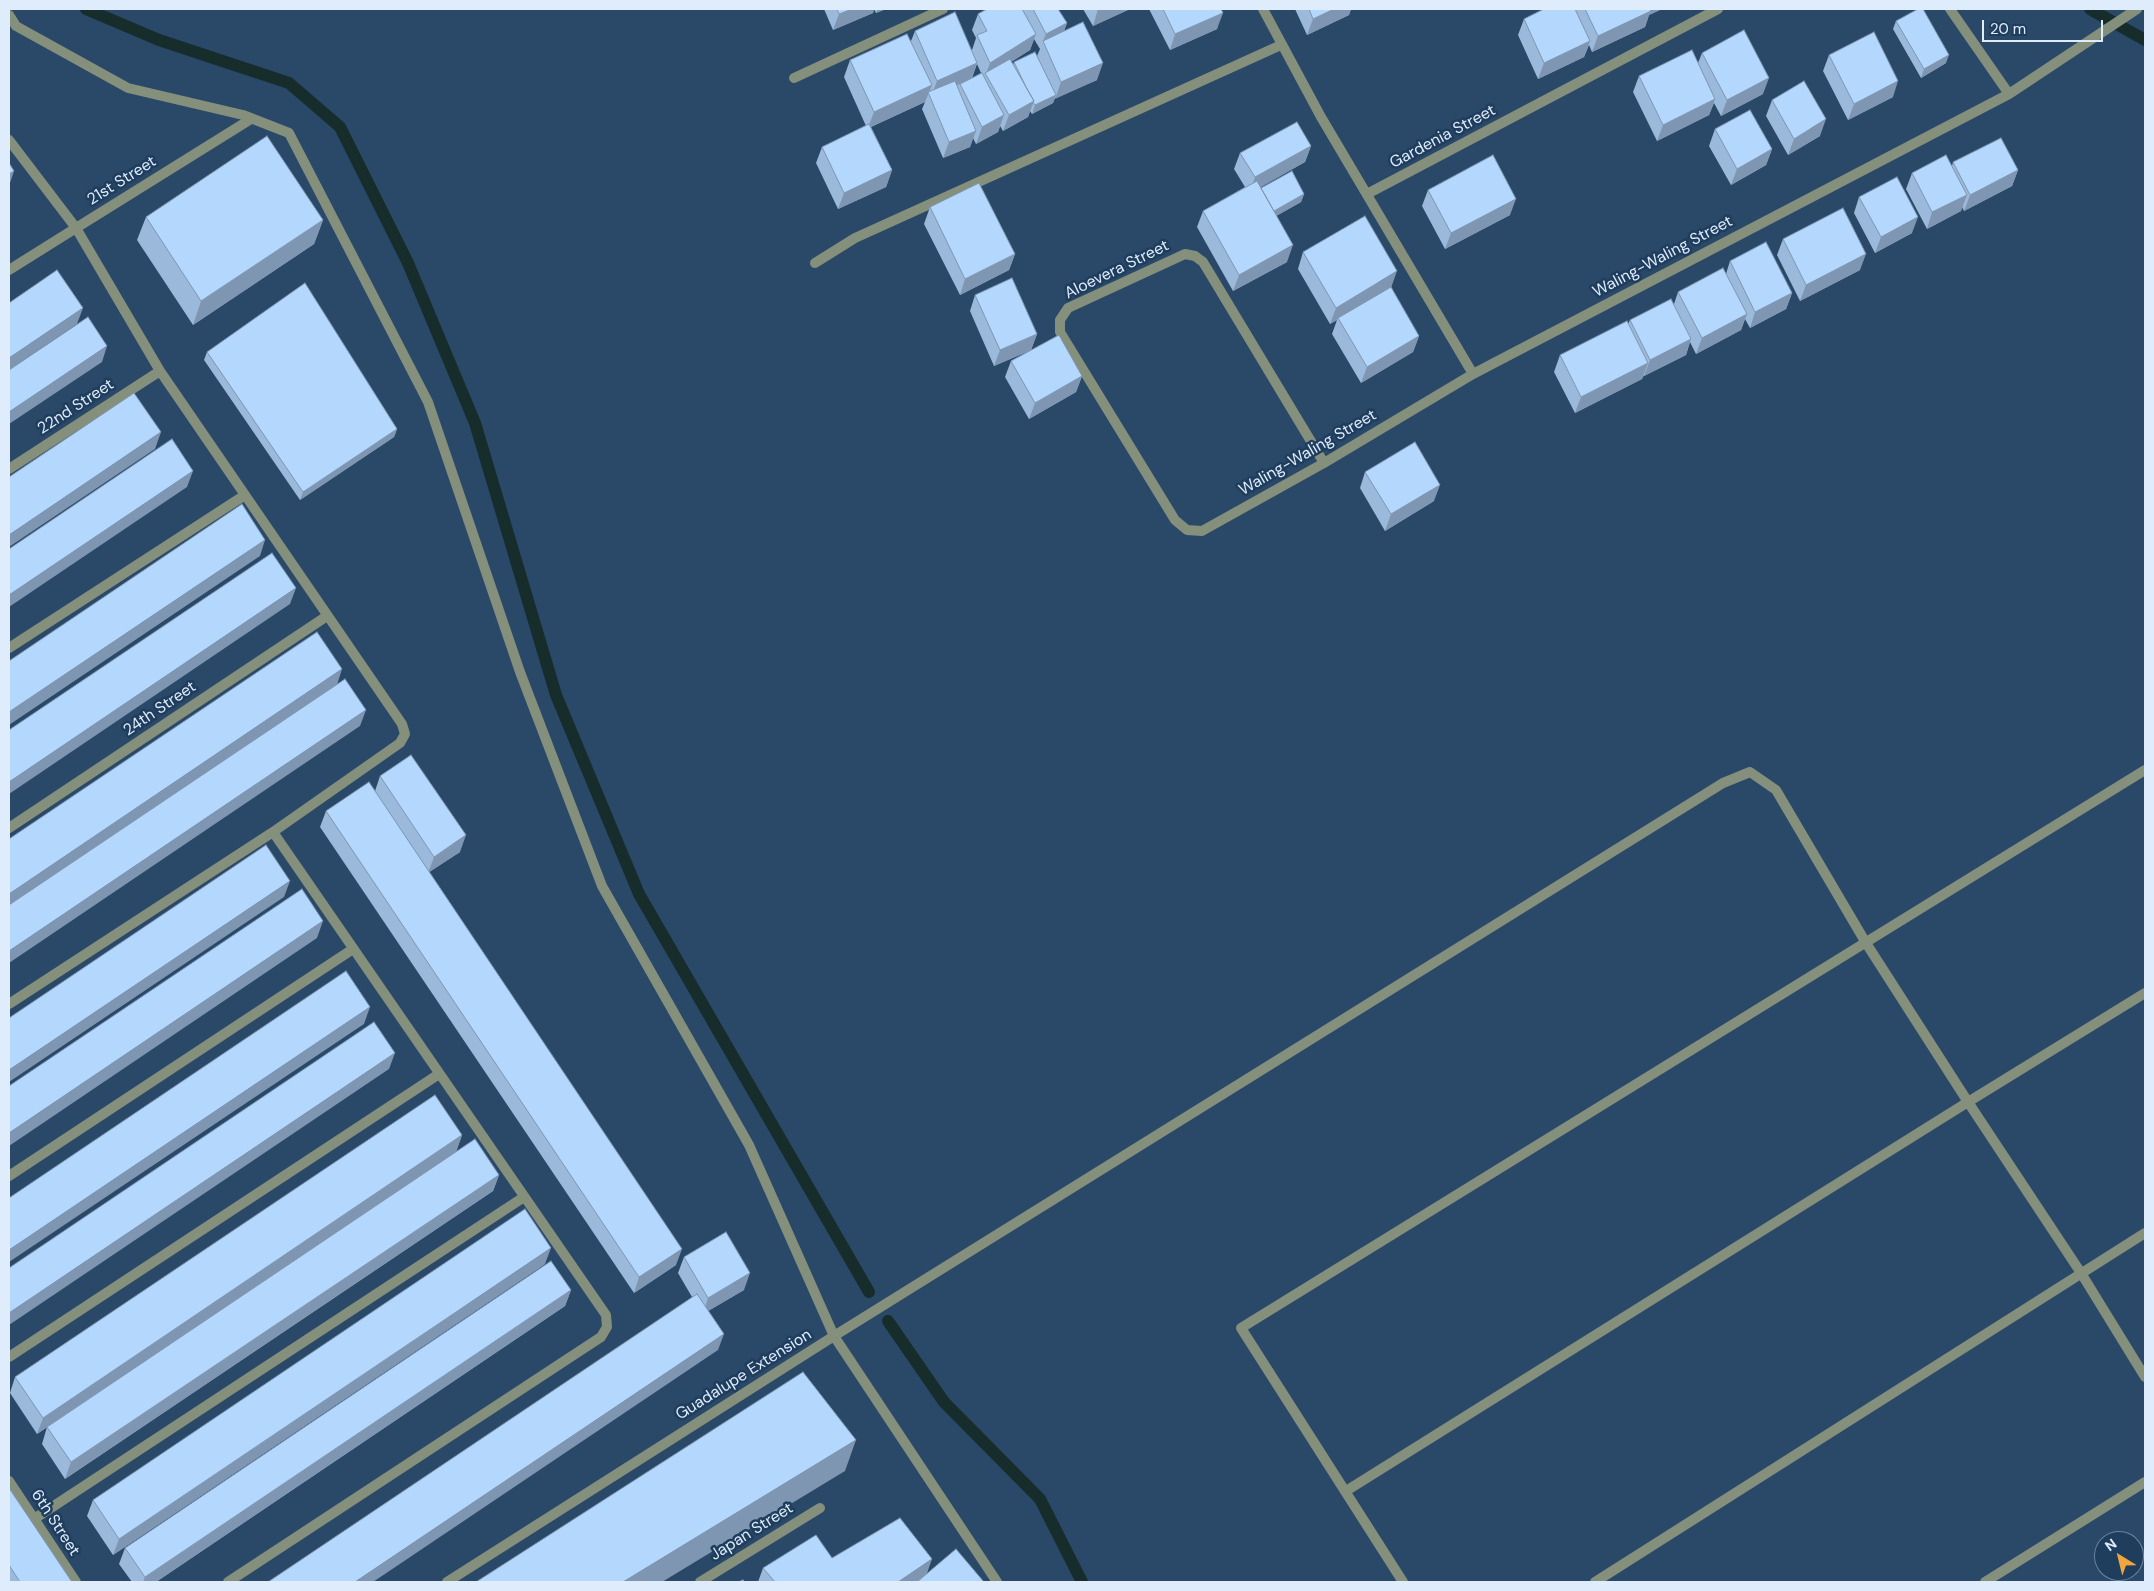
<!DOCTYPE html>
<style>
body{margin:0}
#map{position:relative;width:2154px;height:1591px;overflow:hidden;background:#2a4868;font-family:"DM Sans",sans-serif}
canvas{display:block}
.frame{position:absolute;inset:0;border:10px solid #deecfc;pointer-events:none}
.north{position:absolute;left:2094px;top:1531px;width:50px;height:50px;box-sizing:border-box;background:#1f3d5d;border:1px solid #6b839d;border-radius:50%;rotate:324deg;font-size:14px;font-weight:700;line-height:20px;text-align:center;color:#deecfc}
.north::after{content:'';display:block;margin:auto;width:18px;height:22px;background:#f0a63f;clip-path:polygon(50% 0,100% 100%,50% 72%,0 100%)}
.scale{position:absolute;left:1982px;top:20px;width:121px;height:22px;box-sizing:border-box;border:2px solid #deecfc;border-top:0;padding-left:6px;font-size:15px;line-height:18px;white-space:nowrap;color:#deecfc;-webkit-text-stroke:4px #1f3d5d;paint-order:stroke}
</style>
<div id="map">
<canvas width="2154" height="1591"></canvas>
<div class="frame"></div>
<div class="north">N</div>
<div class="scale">20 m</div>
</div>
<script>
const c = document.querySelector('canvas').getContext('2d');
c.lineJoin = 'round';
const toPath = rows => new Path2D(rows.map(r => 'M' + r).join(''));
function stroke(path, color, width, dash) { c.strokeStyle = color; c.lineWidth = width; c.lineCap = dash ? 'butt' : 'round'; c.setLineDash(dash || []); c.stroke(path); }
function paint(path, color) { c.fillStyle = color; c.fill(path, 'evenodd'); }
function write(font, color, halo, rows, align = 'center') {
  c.font = font + ' "DM Sans",sans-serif'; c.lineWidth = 5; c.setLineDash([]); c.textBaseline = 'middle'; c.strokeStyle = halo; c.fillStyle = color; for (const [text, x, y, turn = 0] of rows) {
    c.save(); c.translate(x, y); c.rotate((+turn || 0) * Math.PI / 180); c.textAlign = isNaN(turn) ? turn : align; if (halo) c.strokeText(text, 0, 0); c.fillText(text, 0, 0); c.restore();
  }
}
stroke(toPath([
 [86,9,159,40,289,83,340,127,408,263,475,423,556,695,639,894,869,1292],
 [2090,9,2145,40],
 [888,1321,944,1402,1040,1499,1082,1582]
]), '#162d2c', 12);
stroke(toPath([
 [76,228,251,119]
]), '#848f7c', 10);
stroke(toPath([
 [1263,9,1321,117,1473,374],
 [1950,9,2009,94],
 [794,78,943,9],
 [9,140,76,228,160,371,402,724,405,734,400,743,273,832,606,1315,607,1327,601,1337,228,1582],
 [1367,194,1718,9],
 [815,263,855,238,1281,45],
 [9,270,76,228],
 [1324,463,1203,262,1195,256,1185,254,1068,308,1060,320,1060,332,1175,520,1187,530,1202,531,1324,463,1473,374,2009,94,2137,9],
 [9,469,160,371],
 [9,648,245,495],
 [9,828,327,616],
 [9,1004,273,832],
 [9,1176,353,949],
 [834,1336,1723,783,1750,772,1776,790,1866,943,1968,1102,2081,1273,2145,1377],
 [9,1357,439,1074],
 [9,1481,76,1582],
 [1346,1491,1968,1102,2145,993],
 [34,1519,524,1197],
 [700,1582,820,1508],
 [1403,1582,1241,1328,2145,770],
 [1595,1582,2145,1233],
 [1985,1582,2145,1482]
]), '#848f7c', 10);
stroke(toPath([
 [9,15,16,26,128,88,243,115,289,133,428,402,520,672,602,886,749,1145,834,1336,997,1582],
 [447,1582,834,1336]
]), '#848f7c', 10);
paint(toPath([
 [824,9,874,9,873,13,833,30],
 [874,9,886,9,876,13],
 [987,9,1058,9,1067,23,1064,31,1097,80,1055,98,1053,103,1032,114,1030,111,1028,117,1003,131,1000,126,998,132,976,144,973,138,970,147,943,158,922,109,925,102,871,127,892,170,886,187,838,209,816,163,822,147,866,126,844,77,850,60,911,41,915,31,972,50,976,38,972,30,978,14],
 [1034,39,1040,49,1037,56,1014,62,1013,65,1011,62,1030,50],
 [977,64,981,73,972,78],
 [1083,9,1130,9,1093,26],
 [1149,9,1221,9,1217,29,1170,50],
 [1295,9,1351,9,1349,15,1307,35],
 [1544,9,1662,9,1649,15,1645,27,1592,52,1589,45,1584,57,1538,79,1518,35,1524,19],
 [1896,21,1946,63,1921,78,1893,29],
 [1702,53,1763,94,1721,116,1714,103,1709,115,1657,141,1633,92,1639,76,1698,63],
 [1829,55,1893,97,1848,120,1823,71],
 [1772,100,1820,136,1788,155,1766,116],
 [1715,129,1772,149,1766,165,1731,185,1709,146],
 [1311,146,1305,162,1260,187,1261,188,1304,194,1301,202,1276,216,1287,262,1233,291,1197,227,1203,211,1245,187,1234,169,1240,153],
 [1953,162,2018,170,2012,186,1964,211,1962,207,1961,211,1927,229,1906,189,1912,173,1952,166],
 [1428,190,1510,215,1445,249,1422,206],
 [1859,197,1912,233,1875,253,1854,213],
 [930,207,1015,254,1009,270,960,295,924,224],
 [146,217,323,220,314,244,193,325,137,240],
 [1783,239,1860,270,1800,301,1777,255],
 [1303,252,1391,288,1419,336,1413,352,1361,383,1332,334,1337,320,1330,324,1298,269],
 [1730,261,1792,293,1786,309,1750,328,1745,319,1741,330,1696,354,1690,342,1686,355,1644,376,1644,375,1642,379,1575,413,1554,372,1560,355,1628,324,1630,320,1674,304,1678,292,1726,274],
 [975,295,1037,334,1031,350,1082,376,1076,392,1029,419,1005,377,1011,361,1029,351,994,366,970,311],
 [207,352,397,429,394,437,300,500,204,360],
 [1365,472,1434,501,1385,531,1360,488],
 [380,776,460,852,429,872,676,1265,634,1293,320,827,326,811,375,791],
 [462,1135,456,1152,37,1434,10,1393,15,1377],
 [499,1175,493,1191,65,1479,42,1444,47,1427],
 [684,1257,744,1290,708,1311,718,1350,692,1297,678,1273],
 [545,1264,113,1555,87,1516,93,1500],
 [571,1290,565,1306,156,1582,132,1582,119,1564,125,1548],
 [9,1488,72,1582,9,1582],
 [832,1558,927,1574,984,1582,758,1582,763,1568]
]), '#9bb9da');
paint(toPath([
 [852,9,874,9,873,13,833,30,839,14],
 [878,9,886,9,876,13],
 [1098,9,1130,9,1093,26],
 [1334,9,1351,9,1349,15,1307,35,1313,19],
 [1649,9,1662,9,1649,15,1645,27,1592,52,1598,36],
 [1223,13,1217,29,1170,50,1175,34],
 [1067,23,1061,39,1043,41,1046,34],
 [1036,34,1030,50,987,77,986,74,990,63],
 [1590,41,1584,57,1538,79,1544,63],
 [1949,55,1946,63,1921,78,1924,69],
 [977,63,971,79,931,97,937,81],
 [1103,63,1097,80,1055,99,1061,82],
 [1769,78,1763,94,1721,116,1727,100],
 [1898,81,1893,97,1848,120,1854,104],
 [932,85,925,102,868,128,874,112],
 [1056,95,1053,103,1032,114,1035,105],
 [1715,99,1709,115,1657,141,1663,125],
 [1034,101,1028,117,1003,131,1009,115],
 [1004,115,998,132,976,144,982,127],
 [1826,119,1820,136,1788,155,1794,139],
 [976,131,970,147,943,158,949,142],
 [1311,146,1305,162,1249,194,1255,177],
 [1772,149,1766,165,1731,185,1737,169],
 [892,170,886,187,838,209,844,193],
 [2018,170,2012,186,1964,211,1970,195],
 [14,171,9,186,9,174],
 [1304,194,1301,202,1271,219,1274,211],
 [1967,195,1961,211,1927,229,1932,212],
 [1516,199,1510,215,1445,249,1451,233],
 [1918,217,1912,233,1875,253,1881,237],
 [323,220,314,244,193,325,201,301],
 [1293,245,1287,262,1233,291,1239,275],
 [1015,254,1009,270,960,295,965,279],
 [1866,254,1860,270,1800,301,1806,285],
 [1397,271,1391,288,1338,318,1337,320,1330,324,1336,308],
 [1792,293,1786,309,1750,328,1755,312],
 [83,308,77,324,9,370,9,358],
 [1747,314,1741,330,1696,354,1702,338],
 [1037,334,1031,350,994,366,1000,350],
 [1419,336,1413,352,1361,383,1367,367],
 [1691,339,1686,355,1644,376,1650,360],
 [107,346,102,362,9,424,9,412],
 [1648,363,1642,379,1575,413,1581,397],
 [1082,376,1076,392,1029,419,1035,403],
 [397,429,394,437,300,500,303,492],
 [161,432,155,449,9,547,9,535],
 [193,471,187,487,9,607,9,595],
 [1440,485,1434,501,1385,531,1391,514],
 [265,540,260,556,9,725,9,712],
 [296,588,290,604,9,794,9,782],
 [342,669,337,685,9,906,9,894],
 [366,710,360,726,9,963,9,951],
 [466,835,460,852,428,873,434,857],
 [290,881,284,897,9,1082,9,1070],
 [323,921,317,938,9,1146,9,1133],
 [370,1007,364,1024,9,1262,9,1250],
 [395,1053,389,1069,9,1325,9,1313],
 [462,1135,456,1152,37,1434,43,1418],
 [499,1175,493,1191,65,1479,71,1462],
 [551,1248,545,1264,113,1555,119,1539],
 [682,1249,676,1265,634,1293,639,1277],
 [750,1273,744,1290,703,1314,708,1298],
 [571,1290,565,1306,156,1582,143,1582,145,1577],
 [724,1334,718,1350,373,1582,355,1582],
 [856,1440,845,1471,662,1582,623,1582],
 [932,1559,924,1582,898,1582]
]), '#7e96b1');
const building = toPath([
 [837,9,852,9,839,14,837,9],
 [987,9,1022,9,1036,34,990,63,977,35,987,31,978,14,987,9],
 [1033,9,1058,9,1067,23,1046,34,1033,9],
 [1163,9,1221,9,1223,13,1175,34,1163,9],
 [1309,9,1334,9,1313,19,1309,9],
 [1544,9,1575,9,1590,41,1544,63,1524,19,1544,9],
 [1585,9,1650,9,1651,11,1598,36,1585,9],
 [1918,9,1923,9,1949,55,1924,69,1896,21,1918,9],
 [955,12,977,63,937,81,915,31,955,12],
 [1083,22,1103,63,1061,82,1043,41,1083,22],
 [1744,30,1769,78,1727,100,1702,53,1744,30],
 [1874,32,1898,81,1854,104,1829,55,1874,32],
 [907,34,932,85,874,112,850,60,907,34],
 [1692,50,1715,99,1663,125,1639,76,1692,50],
 [1035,52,1056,95,1035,105,1033,102,1034,101,1027,89,1014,62,1035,52],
 [1010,59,1034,101,1009,115,985,73,1010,59],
 [982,73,1004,115,982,127,960,84,982,73],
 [955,81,976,131,949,142,928,92,955,81],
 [1804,81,1826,119,1794,139,1772,100,1804,81],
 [1750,110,1772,149,1737,169,1715,129,1750,110],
 [1297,122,1311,146,1255,177,1240,153,1297,122],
 [869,124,892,170,844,193,822,147,869,124],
 [267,136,323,220,201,301,146,217,267,136],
 [2001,138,2018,170,1970,195,1953,162,2001,138],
 [1493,155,1516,199,1451,233,1428,190,1493,155],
 [1946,155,1967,195,1932,212,1912,173,1946,155],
 [9,163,14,171,9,174,9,163],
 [1292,171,1304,194,1274,211,1261,188,1292,171],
 [1897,177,1918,217,1881,237,1859,197,1897,177],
 [1257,181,1293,245,1239,275,1203,211,1257,181],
 [979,183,1015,254,965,279,930,207,979,183],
 [1843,208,1866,254,1806,285,1783,239,1843,208],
 [1365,216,1397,271,1336,308,1303,252,1365,216],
 [1766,242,1792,293,1755,312,1730,261,1766,242],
 [1723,268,1747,314,1702,338,1678,292,1723,268],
 [57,270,83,308,9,358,9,303,57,270],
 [1012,278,1037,334,1000,350,975,295,1012,278],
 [305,283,397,429,303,492,207,352,305,283],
 [1391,287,1419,336,1367,367,1338,318,1391,287],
 [1671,299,1691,339,1650,360,1630,320,1671,299],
 [88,317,107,346,9,412,9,370,88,317],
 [1627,321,1648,363,1581,397,1560,355,1627,321],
 [1059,335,1082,376,1035,403,1011,361,1059,335],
 [134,393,161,432,9,535,9,477,134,393],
 [172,439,193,471,9,595,9,549,172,439],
 [1415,442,1440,485,1391,514,1365,472,1415,442],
 [242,504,265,540,9,712,9,661,242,504],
 [272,553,296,588,9,782,9,730,272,553],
 [317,632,342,669,9,894,9,839,317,632],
 [345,679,366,710,9,951,9,905,345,679],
 [411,755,466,835,434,857,380,776,411,755],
 [369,782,682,1249,639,1277,326,811,369,782],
 [266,845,290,881,9,1070,9,1018,266,845],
 [302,889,323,921,9,1133,9,1086,302,889],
 [346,971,370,1007,9,1250,9,1198,346,971],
 [374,1022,395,1053,9,1313,9,1268,374,1022],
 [435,1095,462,1135,43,1418,15,1377,435,1095],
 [475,1139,499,1175,71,1462,47,1427,475,1139],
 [525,1209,551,1248,119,1539,93,1500,525,1209],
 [726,1232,750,1273,708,1298,684,1257,726,1232],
 [551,1261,571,1290,145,1577,125,1548,551,1261],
 [697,1294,724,1334,355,1582,268,1582,697,1294],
 [803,1372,856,1440,623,1582,476,1582,803,1372],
 [9,1488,72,1582,20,1582,9,1565,9,1488],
 [900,1518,932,1559,898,1582,775,1582,763,1568,816,1535,832,1558,900,1518],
 [956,1549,984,1582,917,1582,956,1549],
 [743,1580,745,1582,738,1582,743,1580]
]);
paint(building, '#b4d7fd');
stroke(building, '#7e96b1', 1);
write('16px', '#deecfc', '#1f3d5d', [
 ["Gardenia Street",1443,137,-28],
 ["21st Street",122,181,-32],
 ["Waling-Waling Street",1663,257,-28],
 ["Aloevera Street",1117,270,-26],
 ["22nd Street",76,407,-33],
 ["Waling-Waling Street",1308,453,-30],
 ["24th Street",160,709,-34],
 ["Guadalupe Extension",744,1375,-32],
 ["6th Street",55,1523,57],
 ["Japan Street",752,1532,-32]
]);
</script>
